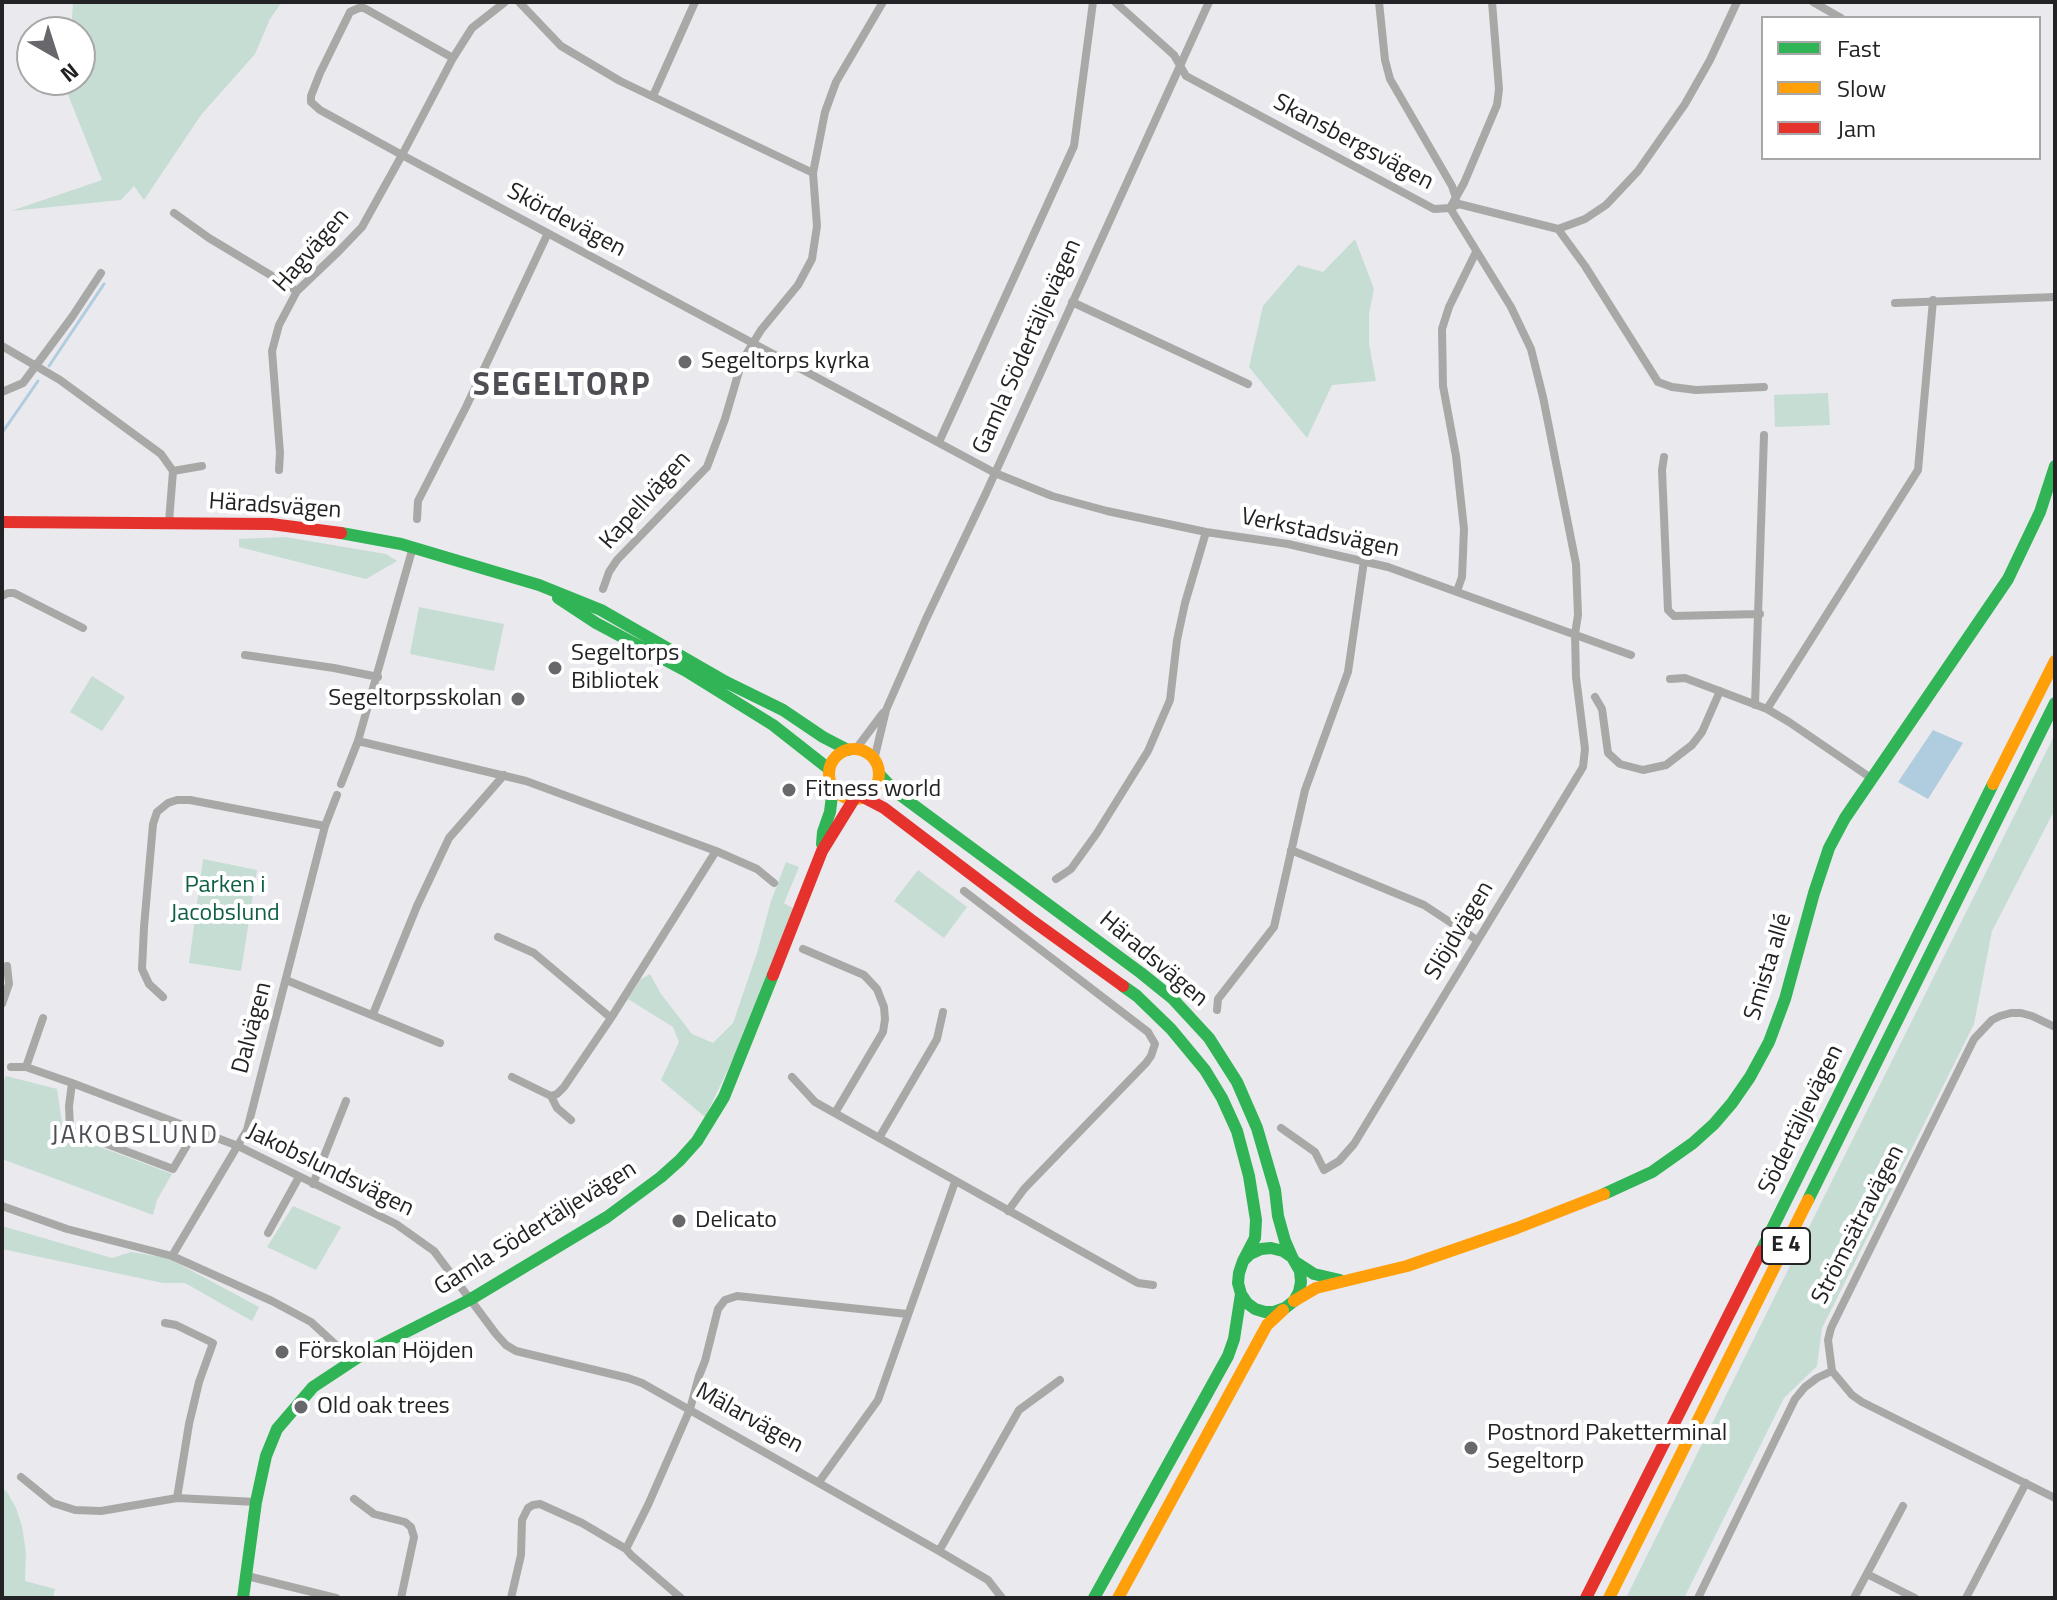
<!DOCTYPE html>
<meta charset="utf-8">
<style>
body{margin:0}
#map{position:relative;width:2057px;height:1600px;overflow:hidden;background:#e9e9ee;font-family:"Titillium Web",sans-serif}
canvas{display:block}
.frame{position:absolute;inset:0;border:4px solid #232326;pointer-events:none}
.legend{position:absolute;left:1761px;top:16px;width:280px;height:144px;box-sizing:border-box;background:#fff;border:2px solid #a7a7a8;margin:0;padding:10px 14px;list-style:none;font-size:24px;color:#232326}
.legend li{display:flex;align-items:center;gap:16px;height:40px}
.legend b{width:40px;border:2px solid #a7a7a8}
.north{position:absolute;left:16px;top:16px;width:80px;height:80px;box-sizing:border-box;background:#fff;border:2px solid #a7a7a8;border-radius:50%;rotate:141deg;font-size:22px;font-weight:700;line-height:32px;text-align:center;color:#232326}
.north::after{content:'';display:block;margin:auto;width:28px;height:36px;background:#68686c;clip-path:polygon(50% 0,100% 100%,50% 72%,0 100%)}
</style>
<div id="map">
<canvas width="2057" height="1600"></canvas>
<div class="frame"></div>
<ul class="legend">
<li><b style="height:10px;background:#30b455"></b>Fast</li>
<li><b style="height:10px;background:#ff9f0a"></b>Slow</li>
<li><b style="height:10px;background:#e5322d"></b>Jam</li>
</ul>
<div class="north">N</div>
</div>
<script>
const c = document.querySelector('canvas').getContext('2d');
c.lineJoin = 'round';
function paint(path, color) { c.fillStyle = color; c.fill(path, 'evenodd'); }
const toPath = rows => new Path2D(rows.map(r => 'M' + r).join(''));
function stroke(path, color, width, dash) { c.strokeStyle = color; c.lineWidth = width; c.lineCap = dash ? 'butt' : 'round'; c.setLineDash(dash || []); c.stroke(path); }
function write(font, color, halo, rows, align = 'center') {
  c.font = font + ' "Titillium Web",sans-serif'; c.lineWidth = 8; c.setLineDash([]); c.textBaseline = 'middle'; c.strokeStyle = halo; c.fillStyle = color; for (const [text, x, y, turn = 0] of rows) {
    c.save(); c.translate(x, y); c.rotate((+turn || 0) * Math.PI / 180); c.textAlign = isNaN(turn) ? turn : align; if (halo) c.strokeText(text, 0, 0); c.fillText(text, 0, 0); c.restore();
  }
}
paint(toPath([
 [73,2,282,2,270,19,255,54,201,115,144,200,134,186,121,200,11,211,102,180,65,87,66,80,80,80,80,32,71,32],
 [1355,239,1374,289,1369,314,1369,344,1376,381,1332,385,1307,438,1249,367,1263,306,1298,265,1323,272],
 [1828,393,1830,425,1775,427,1774,395],
 [285,537,386,554,397,561,366,579,239,547,239,539],
 [419,607,504,624,494,671,410,654],
 [92,676,125,697,102,731,70,712],
 [2055,734,2055,798,2053,804,2053,813,1992,931,1974,1024,1822,1328,1817,1366,1784,1398,1684,1598,1626,1598,1817,1211],
 [203,859,257,870,241,971,189,963],
 [786,862,799,867,784,903,794,909,745,1034,705,1117,661,1080,679,1042,673,1027,628,999,640,980,650,974,661,994,692,1034,713,1043,733,1023,757,953,771,901],
 [918,870,967,907,944,938,894,901],
 [6,1076,57,1089,63,1130,71,1136,172,1174,157,1200,153,1215,2,1159,2,1085],
 [293,1206,341,1227,316,1270,267,1247],
 [2,1226,112,1258,131,1252,168,1258,259,1307,252,1321,185,1283,163,1283,2,1249],
 [2,1488,7,1492,16,1508,22,1526,26,1553,25,1581,55,1589,53,1598,2,1598]
]), '#c6ddd4');
paint(toPath([
 [1933,730,1963,743,1928,799,1898,782]
]), '#b0ccdf');
stroke(toPath([
 [49,366,104,284],
 [2,433,38,381]
]), '#b0ccdf', 3);
stroke(toPath([
 [519,2,561,46,620,81,813,173],
 [1115,2,1174,55,1186,76,1434,209,1450,208,1459,204,1558,229,1585,219,1606,205,1638,171,1685,104,1710,60,1737,2],
 [1379,2,1385,60,1390,79,1452,186,1456,198],
 [1813,2,1841,18],
 [453,58,364,8,359,8,350,12,320,73,311,96,311,102,320,110,402,155,995,473,1052,496,1107,511,1206,532,1288,544,1388,567,1631,655],
 [653,96,695,2],
 [174,213,209,238,297,291],
 [1558,229,1585,266,1658,382,1672,387,1696,390,1764,387],
 [1072,302,1248,384],
 [1895,303,2055,297],
 [2,346,60,380,161,454,173,471,169,522],
 [2,392,23,383,72,317,101,273],
 [939,442,1074,146,1093,2],
 [1664,457,1662,470,1668,610,1674,616,1760,614],
 [279,470,280,453,272,351,279,325,297,291,339,251,362,227,402,155,453,58,472,28,505,2],
 [173,471,202,466],
 [417,519,418,501,466,407,548,233],
 [413,547,358,741,526,781,716,851,757,869,774,883],
 [603,589,609,572,617,560,707,467,725,419,742,361,761,330,798,285,812,259,817,226,813,173,825,112,836,82,883,2],
 [1457,591,1462,577,1464,529,1456,456,1443,386,1442,329,1449,307,1476,252],
 [2,596,8,593,14,593,83,628],
 [245,655,334,668,378,677],
 [1670,679,1685,678,1767,709,1789,722,1871,778],
 [1595,697,1602,709,1608,753,1620,764,1643,770,1666,765,1692,745,1702,732,1720,691],
 [1755,705,1764,435],
 [1767,709,1918,470,1933,300],
 [856,749,883,713],
 [874,760,886,710,926,619,986,493,1209,2],
 [341,784,358,741],
 [1291,850,1424,905,1477,940],
 [1056,879,1071,869,1097,833,1148,751,1170,700,1177,640,1185,603,1206,532],
 [964,891,1148,1032,1155,1044,1151,1056,1146,1063,1024,1189,1008,1211],
 [498,937,534,953,611,1018],
 [803,949,864,975,877,989,884,1007,885,1019,883,1032,835,1113],
 [286,980,440,1043],
 [163,997,149,984,142,969,144,927,153,824,157,812,168,803,177,800,190,800,325,826],
 [2,1004,9,984,7,966],
 [1217,1010,1218,999,1274,927,1305,790,1348,672,1364,561],
 [373,1014,417,906,449,838,504,775],
 [2055,1027,2032,1016,2021,1013,2011,1013,2000,1016,1992,1020,1974,1039,1831,1328,1828,1340,1832,1371,1852,1395,1862,1402,2055,1498],
 [11,1067,26,1067,72,1083,238,1146,396,1224,434,1251,496,1334,506,1345,516,1351,628,1378,642,1383,939,1551,988,1580,1002,1598],
 [26,1067,43,1018],
 [512,1077,551,1096,557,1108,571,1120],
 [792,1077,815,1102,1138,1283,1153,1285],
 [72,1083,69,1106,70,1128,75,1132,173,1169,196,1130],
 [551,1096,557,1094,564,1087,611,1018,716,851],
 [1281,1128,1315,1152,1324,1170,1339,1161,1354,1144,1583,767,1585,749,1576,677,1575,634,1578,615,1576,564,1543,397,1531,349,1511,307,1450,208,1464,183,1497,105,1499,89,1492,2],
 [879,1138,937,1039,943,1012],
 [313,1184,346,1101],
 [2,1206,67,1229,172,1256,272,1301,311,1322,336,1345],
 [268,1233,299,1177],
 [172,1256,247,1130,325,826,337,795],
 [165,1323,176,1325,213,1343,199,1382,189,1424,177,1498],
 [21,1477,53,1503,75,1510,101,1511,177,1498,256,1502],
 [819,1482,878,1400,955,1182],
 [354,1499,374,1514,405,1522,411,1527,414,1537,401,1598],
 [626,1549,648,1505,690,1409,699,1376,705,1361,718,1309,725,1300,737,1296,907,1314],
 [939,1551,1019,1410,1060,1380],
 [1867,1574,1915,1598],
 [247,1576,336,1598],
 [511,1598,521,1555,522,1520,528,1508,533,1505,540,1504,582,1523,626,1549,631,1555,681,1598],
 [1698,1598,1795,1399,1805,1387,1817,1378,1832,1371],
 [1854,1598,1903,1506],
 [1966,1598,2026,1483]
]), '#a8a9a7', 8);
stroke(toPath([
 [341,533,401,544,539,585,601,610,726,682,783,710,823,737,848,750],
 [558,598,596,623,686,671,773,725,829,769],
 [879,774,896,792,1141,973,1172,998,1209,1038,1237,1082,1257,1128,1275,1190,1278,1216,1285,1241,1292,1257],
 [822,844,823,832,830,812,833,788],
 [1123,986,1137,996,1171,1029,1205,1070,1222,1098,1237,1131,1249,1176,1256,1220,1255,1238,1243,1261,1239,1273,1238,1283,1241,1294,1247,1303,1255,1309,1265,1312,1274,1312,1285,1308,1294,1301,1299,1292,1301,1282,1300,1271,1292,1257,1283,1251,1271,1248,1261,1249,1250,1254,1243,1261],
 [1604,1194,1652,1172,1693,1143,1714,1124,1732,1103,1750,1077,1769,1042,1785,999,1814,893,1829,848,1845,818,2008,579,2040,512,2055,466],
 [1808,1200,2055,703],
 [1761,1251,1993,784],
 [1297,1263,1314,1274,1340,1280],
 [243,1598,256,1502,266,1456,277,1429,313,1387,363,1354,471,1299,607,1217,661,1177,680,1160,697,1141,724,1097,773,975],
 [1094,1598,1228,1356,1234,1339,1241,1294]
]), '#30b455', 12);
stroke(toPath([
 '829 774a25 25 0 1 1 50 0a25 25 0 1 1-50 0Z',
 [1993,784,2055,661],
 [1294,1301,1316,1288,1407,1266,1517,1228,1604,1194],
 [1118,1598,1267,1325,1283,1310],
 [1609,1598,1808,1200]
]), '#ff9f0a', 12);
stroke(toPath([
 [2,522,271,524,341,533],
 [863,797,884,808,1030,919,1123,986],
 [773,975,822,851,854,799],
 [1586,1598,1761,1251]
]), '#e5322d', 12);
for (const [x, y, r, color] of [
 [685,362,8,"#68686c"],
 [555,668,8,"#68686c"],
 [518,699,8,"#68686c"],
 [789,790,8,"#68686c"],
 [679,1221,8,"#68686c"],
 [282,1352,8,"#68686c"],
 [301,1407,8,"#68686c"],
 [1471,1448,8,"#68686c"]
]) { const dot = new Path2D(); dot.arc(x, y, r, 0, 2 * Math.PI); c.fillStyle = color; c.fill(dot); stroke(dot, '#fff', 3); }
for (const [x, y, w] of [
 [1786,1246,48]
]) { const box = new Path2D(); box.roundRect(x - w / 2, y - 18, w, 36, 6); c.fillStyle = '#fff'; c.fill(box); stroke(box, '#232326', 2); }
write('bold 22px', '#232326', null, [
 ["E 4",1786,1246]
]);
write('24px', '#232326', '#fff', [
 ["Skansbergsvägen",1353,143,28],
 ["Skördevägen",566,221,28],
 ["Hagvägen",312,251,-49],
 ["Gamla Södertäljevägen",1028,347,-66],
 ["Kapellvägen",646,501,-48],
 ["Häradsvägen",275,507,4],
 ["Verkstadsvägen",1320,534,12],
 ["Slöjdvägen",1460,931,-59],
 ["Häradsvägen",1153,960,40],
 ["Smista allé",1769,967,-73],
 ["Dalvägen",253,1028,-75],
 ["Södertäljevägen",1802,1120,-64],
 ["Jakobslundsvägen",330,1171,26],
 ["Strömsätravägen",1859,1225,-63],
 ["Gamla Södertäljevägen",536,1229,-32],
 ["Mälarvägen",749,1419,29]
]);
write('24px', '#232326', '#fff', [
 ["Segeltorps kyrka",701,362],
 ["Segeltorps",571,654],
 ["Bibliotek",571,682],
 ["Segeltorpsskolan",502,699,"right"],
 ["Fitness world",805,790],
 ["Delicato",695,1221],
 ["Förskolan Höjden",298,1352],
 ["Old oak trees",317,1407],
 ["Postnord Paketterminal",1487,1434],
 ["Segeltorp",1487,1462]
], 'left');
write('24px', '#105f43', '#fff', [
 ["Parken i",225,886],
 ["Jacobslund",225,914]
]);
c.letterSpacing = '2px';
write('26px', '#4e4e55', '#fff', [
 ["JAKOBSLUND",135,1137]
]);
c.letterSpacing = '0px';
c.letterSpacing = '2px';
write('bold 32px', '#4e4e55', '#fff', [
 ["SEGELTORP",562,387]
]);
c.letterSpacing = '0px';
</script>
